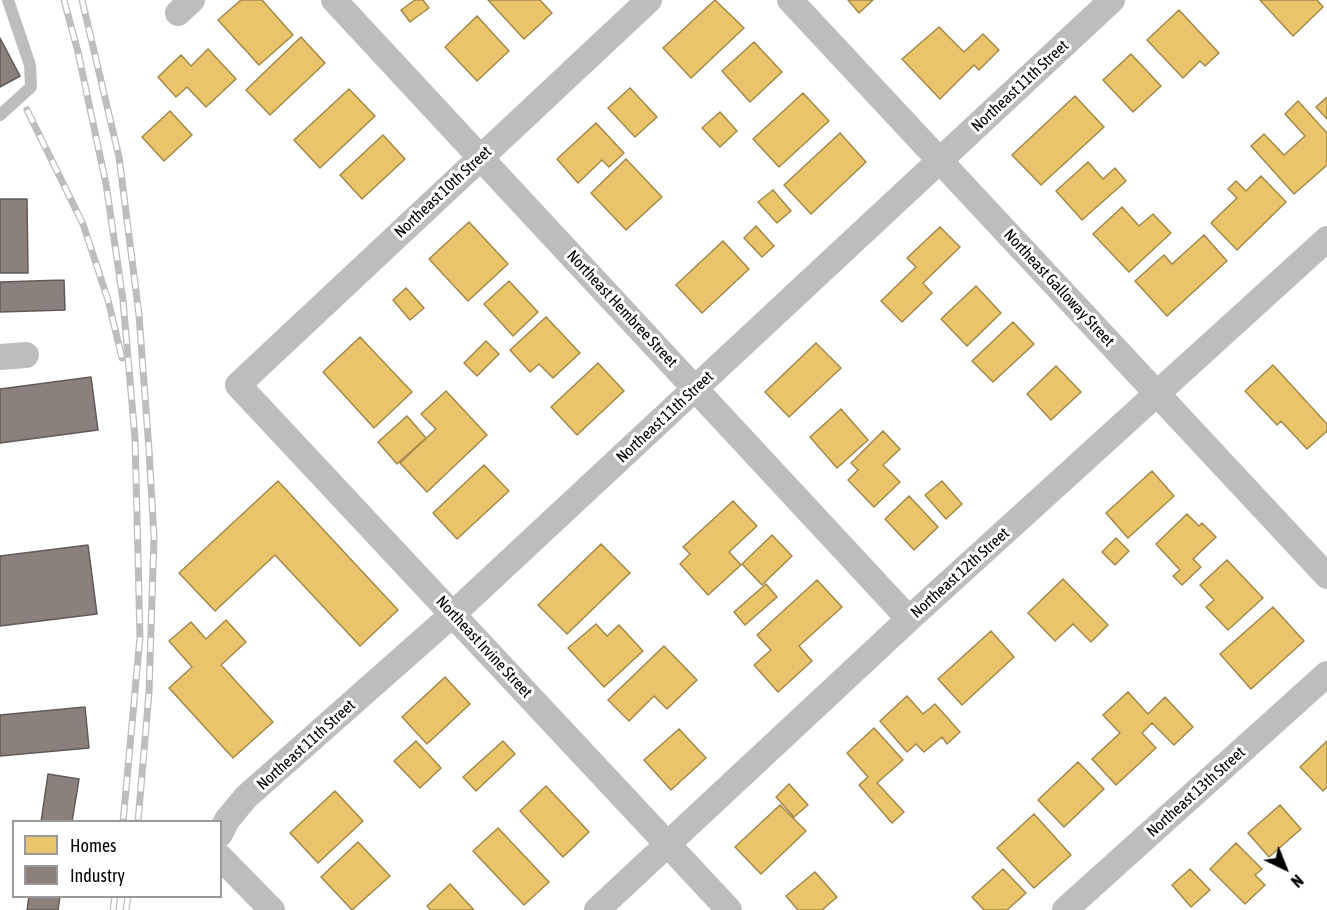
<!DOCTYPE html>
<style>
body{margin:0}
#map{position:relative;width:1327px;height:910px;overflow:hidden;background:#fff;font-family:"Asap Condensed",sans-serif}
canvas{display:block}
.legend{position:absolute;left:12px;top:820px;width:210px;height:78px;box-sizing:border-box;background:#fff;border:2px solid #999;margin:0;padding:8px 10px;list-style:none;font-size:18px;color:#000}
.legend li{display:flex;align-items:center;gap:12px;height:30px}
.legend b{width:30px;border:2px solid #999}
.north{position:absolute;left:1255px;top:838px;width:60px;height:60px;-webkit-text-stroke:4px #fff;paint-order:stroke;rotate:137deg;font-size:16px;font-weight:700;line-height:24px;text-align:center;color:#000}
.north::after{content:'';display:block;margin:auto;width:21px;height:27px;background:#000;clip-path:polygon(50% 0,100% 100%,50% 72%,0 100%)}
</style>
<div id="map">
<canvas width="1327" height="910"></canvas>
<ul class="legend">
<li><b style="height:16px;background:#e9c46a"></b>Homes</li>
<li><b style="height:16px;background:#8a817c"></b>Industry</li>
</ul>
<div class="north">N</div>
</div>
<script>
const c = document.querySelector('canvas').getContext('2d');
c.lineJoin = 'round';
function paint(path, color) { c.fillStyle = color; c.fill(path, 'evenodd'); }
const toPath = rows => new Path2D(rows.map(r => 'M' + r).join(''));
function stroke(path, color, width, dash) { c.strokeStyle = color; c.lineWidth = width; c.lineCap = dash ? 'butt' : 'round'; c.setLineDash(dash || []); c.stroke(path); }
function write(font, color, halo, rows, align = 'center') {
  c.font = font + ' "Asap Condensed",sans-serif'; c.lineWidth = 6; c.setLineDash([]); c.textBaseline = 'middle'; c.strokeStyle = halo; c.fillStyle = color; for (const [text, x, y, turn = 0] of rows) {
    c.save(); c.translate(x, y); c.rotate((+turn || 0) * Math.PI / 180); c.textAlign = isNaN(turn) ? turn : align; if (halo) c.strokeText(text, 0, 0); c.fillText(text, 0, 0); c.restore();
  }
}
const homes = toPath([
 [241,0,262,0,293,35,259,65,218,20,241,0],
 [415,0,423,0,429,8,410,22,401,10,415,0],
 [488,0,540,0,552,13,524,39,488,0],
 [715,0,744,28,691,78,663,48,715,0],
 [848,0,873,0,859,13,848,0],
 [1260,0,1317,0,1323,7,1293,36,1260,0],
 [1179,10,1219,53,1205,66,1200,61,1183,78,1147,40,1179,10],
 [477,16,509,51,477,81,445,47,477,16],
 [939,27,964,52,983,34,999,50,979,70,974,65,940,99,902,59,939,27],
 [301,37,325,63,270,115,246,90,301,37],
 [754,42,782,72,750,102,722,71,754,42],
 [208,49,236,79,206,107,187,87,176,97,158,77,181,55,191,66,208,49],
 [1131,54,1161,86,1133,112,1103,80,1131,54],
 [630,88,657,117,635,137,608,108,630,88],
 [349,89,375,116,320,168,294,140,349,89],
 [803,93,829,121,779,167,753,139,803,93],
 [1075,96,1104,127,1041,185,1012,155,1075,96],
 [1327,97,1327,119,1316,107,1327,97],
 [1298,101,1327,133,1327,165,1294,194,1251,146,1264,134,1284,155,1305,136,1285,114,1298,101],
 [170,111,192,135,164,161,142,137,170,111],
 [720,112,737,131,720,147,702,128,720,112],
 [596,123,624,153,609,167,602,160,578,183,557,159,596,123],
 [840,133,866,162,811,214,784,185,840,133],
 [383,135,405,159,362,199,340,175,383,135],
 [626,159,662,197,626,230,591,193,626,159],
 [1088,162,1103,179,1115,168,1126,181,1082,220,1056,191,1088,162],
 [1261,176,1286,202,1237,250,1211,223,1237,198,1228,189,1236,181,1246,191,1261,176],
 [773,190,791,211,777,223,758,202,773,190],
 [1122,207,1139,226,1153,214,1171,233,1129,272,1093,234,1122,207],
 [469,222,508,264,468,301,429,259,469,222],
 [756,226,774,246,762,257,744,238,756,226],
 [940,227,960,247,923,283,932,293,902,322,881,301,916,267,907,258,940,227],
 [1204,235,1227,261,1167,316,1135,281,1164,255,1172,264,1204,235],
 [723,241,749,269,702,313,676,285,723,241],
 [509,281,538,312,513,336,484,304,509,281],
 [976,286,1001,313,967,346,941,319,976,286],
 [406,288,424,308,410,320,393,300,406,288],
 [546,317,580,353,553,378,539,364,530,372,510,350,546,317],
 [1013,322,1034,344,993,382,972,361,1013,322],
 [360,337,412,392,374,428,323,372,360,337],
 [486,341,499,354,477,376,464,363,486,341],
 [816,343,841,368,789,417,765,392,816,343],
 [598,363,624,391,577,435,551,407,598,363],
 [1273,365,1327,424,1327,431,1307,449,1281,421,1277,425,1245,391,1273,365],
 [1056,366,1081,392,1051,420,1027,394,1056,366],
 [446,391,487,435,427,492,400,463,436,429,421,414,446,391],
 [841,409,868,440,837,468,810,437,841,409],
 [407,416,426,438,397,464,378,442,407,416],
 [883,431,900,449,883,465,900,482,874,507,848,480,858,470,851,463,883,431],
 [484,465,509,491,457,539,433,513,484,465],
 [1152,471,1174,496,1128,538,1106,513,1152,471],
 [278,481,398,610,360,646,275,555,215,611,179,573,278,481],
 [942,481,962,504,946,519,925,495,942,481],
 [909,496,938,527,914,550,885,519,909,496],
 [733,501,757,526,729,552,741,565,708,595,680,564,690,554,683,547,733,501],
 [1187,514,1199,526,1202,523,1216,537,1193,559,1201,567,1182,585,1173,576,1180,570,1156,544,1187,514],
 [772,535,792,556,762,585,742,564,772,535],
 [1116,538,1129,551,1115,565,1102,552,1116,538],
 [601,544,630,573,567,634,538,605,601,544],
 [1227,560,1263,598,1228,630,1206,607,1214,600,1200,585,1227,560],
 [1063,579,1108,625,1091,642,1073,624,1055,641,1028,613,1063,579],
 [817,580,842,607,799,646,812,661,778,692,754,665,771,650,757,635,817,580],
 [766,584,777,597,745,625,734,612,766,584],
 [1273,607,1304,641,1251,689,1220,654,1273,607],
 [226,620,246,642,221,665,273,722,233,758,169,688,192,667,169,641,191,622,206,639,226,620],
 [596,624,607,636,619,625,643,651,604,687,568,648,596,624],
 [991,631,1014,657,962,705,938,679,991,631],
 [664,646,697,680,667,709,654,696,629,721,608,700,664,646],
 [445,677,470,704,427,744,402,717,445,677],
 [1128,692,1148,714,1165,697,1193,727,1174,745,1152,723,1142,733,1156,748,1116,785,1092,759,1120,733,1103,715,1128,692],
 [907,696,923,714,935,704,960,732,947,744,942,737,924,752,916,744,907,752,880,721,907,696],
 [874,728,903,760,877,783,904,812,892,823,859,785,868,777,847,753,874,728],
 [679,729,706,758,671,790,644,760,679,729],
 [416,741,441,768,420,788,394,761,416,741],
 [503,741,515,754,476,791,463,777,503,741],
 [1327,741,1327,787,1323,791,1300,767,1327,741],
 [1078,762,1104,789,1064,827,1038,800,1078,762],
 [789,784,808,805,794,817,776,797,789,784],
 [546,786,589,832,563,857,520,811,546,786],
 [335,791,363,821,318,863,290,833,335,791],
 [780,805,806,831,761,874,735,847,780,805],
 [1280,805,1301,829,1269,857,1248,833,1280,805],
 [1034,814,1071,855,1034,888,997,848,1034,814],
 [498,828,549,882,524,905,473,851,498,828],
 [358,842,390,876,352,910,321,877,358,842],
 [1236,843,1262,869,1255,875,1265,885,1245,904,1210,869,1236,843],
 [1003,869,1026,893,1007,910,984,910,972,897,1003,869],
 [1190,869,1210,890,1191,907,1172,885,1190,869],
 [815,872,837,897,822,910,798,910,786,896,815,872],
 [450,884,474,910,431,910,427,906,450,884]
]);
paint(homes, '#e9c46a');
stroke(homes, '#a3894a', 1.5);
const industry = toPath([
 [0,38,20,76,0,87,0,38],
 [0,199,27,199,28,273,0,273,0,199],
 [64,280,65,310,0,312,0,282,64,280],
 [91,377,98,430,0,443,0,389,91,377],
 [88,545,97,614,0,626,0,556,88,545],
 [85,707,89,748,0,756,0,715,85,707],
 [48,774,79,779,72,822,41,822,48,774],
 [29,896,60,896,58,910,27,910,29,896]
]);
paint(industry, '#8a817c');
stroke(industry, '#615a57', 1.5);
stroke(toPath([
 [0,115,31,87,30,65,8,0]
]), '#bdbdbd', 12);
stroke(toPath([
 [334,0,909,619],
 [649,0,238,385,729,910],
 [790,0,1327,576],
 [178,13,192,0],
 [0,357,26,355],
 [220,834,227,820,246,797,453,614,1112,0],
 [220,857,272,910],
 [597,910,909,619,1327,239],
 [1065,910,1327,674]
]), '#bdbdbd', 26);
const rail = toPath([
 [64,0,78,52,106,184,123,300,135,438,140,637,123,822],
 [82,0,119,157,139,315,149,450,154,537,149,692,138,822],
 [27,110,83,224,108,300,122,358],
 [113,910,115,896],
 [126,910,128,896]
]);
stroke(rail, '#bdbdbd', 7);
stroke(rail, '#fff', 4.5, [14]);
write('16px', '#000', '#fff', [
 ["Northeast 11th Street",1020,86,-43],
 ["Northeast 10th Street",443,192,-43],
 ["Northeast Galloway Street",1059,288,47],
 ["Northeast Hembree Street",622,309,47],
 ["Northeast 11th Street",665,417,-43],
 ["Northeast 12th Street",960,573,-42],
 ["Northeast Irvine Street",484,647,47],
 ["Northeast 11th Street",306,745,-42],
 ["Northeast 13th Street",1196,792,-42]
]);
</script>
